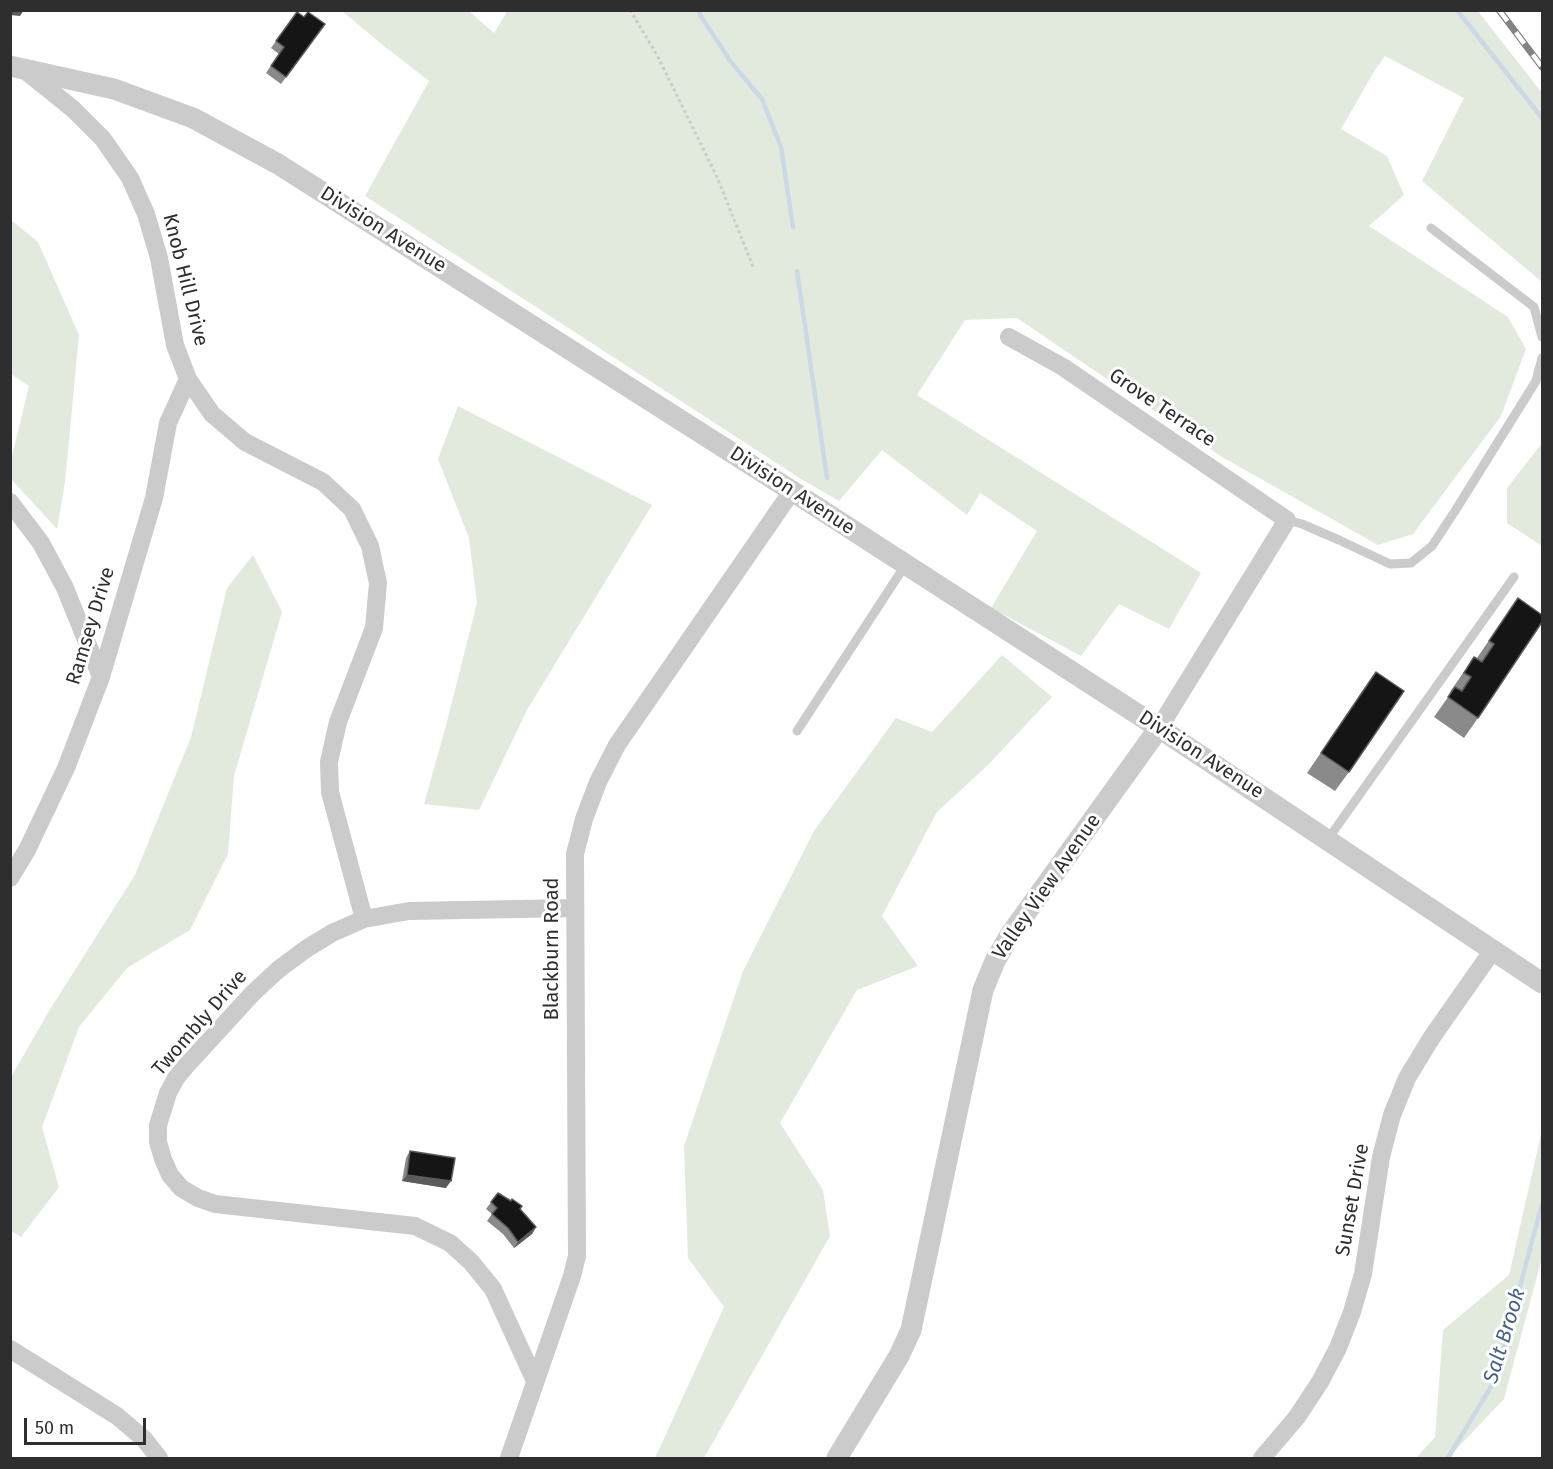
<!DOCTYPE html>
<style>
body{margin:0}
#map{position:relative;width:1553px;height:1469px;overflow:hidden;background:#fff;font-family:"Fira Sans",sans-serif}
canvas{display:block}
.frame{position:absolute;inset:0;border:12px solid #2e2e2e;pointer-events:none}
.scale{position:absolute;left:24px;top:1418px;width:122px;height:27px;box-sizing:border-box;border:3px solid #2e2e2e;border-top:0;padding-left:8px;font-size:18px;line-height:21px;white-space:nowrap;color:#2e2e2e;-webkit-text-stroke:4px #fff;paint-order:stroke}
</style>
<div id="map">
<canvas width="1553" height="1469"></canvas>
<div class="frame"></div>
<div class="scale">50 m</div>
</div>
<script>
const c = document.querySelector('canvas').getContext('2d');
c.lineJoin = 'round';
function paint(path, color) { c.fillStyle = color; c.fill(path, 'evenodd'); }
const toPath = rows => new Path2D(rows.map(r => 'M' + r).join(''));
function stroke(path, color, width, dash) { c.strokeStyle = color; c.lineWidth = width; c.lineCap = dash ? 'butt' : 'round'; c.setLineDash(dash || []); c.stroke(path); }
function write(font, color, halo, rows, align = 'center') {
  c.font = font + ' "Fira Sans",sans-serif'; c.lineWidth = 6; c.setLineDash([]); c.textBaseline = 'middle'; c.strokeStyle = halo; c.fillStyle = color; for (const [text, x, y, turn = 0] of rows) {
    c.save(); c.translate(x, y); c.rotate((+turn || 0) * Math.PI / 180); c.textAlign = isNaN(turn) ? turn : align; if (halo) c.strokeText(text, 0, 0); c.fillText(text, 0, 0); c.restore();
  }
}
paint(toPath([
 [508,10,1478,11,1542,93,1542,282,1422,181,1464,98,1385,56,1375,70,1341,129,1387,156,1404,195,1369,226,1508,317,1526,349,1501,416,1413,534,1378,545,1222,457,1017,318,965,320,917,395,1201,573,1169,629,1119,604,1081,656,991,608,1037,531,980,493,967,515,882,450,839,501,801,479,365,196,429,81,384,46,342,11,469,11,494,33],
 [11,220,38,242,79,335,65,482,57,529,11,479,11,460,29,386,11,374],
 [458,406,652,505,527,710,479,810,424,804,445,729,477,603,469,538,438,459],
 [1542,443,1542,546,1507,523,1507,488],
 [253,555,282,612,234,776,228,854,190,930,127,968,79,1027,42,1127,59,1187,21,1237,11,1231,11,1077,49,1011,135,875,191,737,227,588],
 [1002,655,1052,697,988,765,937,812,882,916,918,966,857,990,780,1123,823,1190,830,1236,704,1458,655,1458,724,1307,688,1258,684,1146,743,971,814,831,896,718,932,732],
 [1542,1130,1542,1258,1504,1399,1448,1458,1416,1458,1435,1437,1443,1330,1509,1275]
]), '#e2eadd');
stroke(toPath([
 [698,10,702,18,731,62,762,99,781,147,793,227],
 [1457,10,1542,118],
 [797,271,827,478],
 [1448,1458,1495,1380,1542,1204]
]), '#cbd8e8', 4.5);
stroke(toPath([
 [630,10,657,55,717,177,754,269]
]), '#cbcbcb', 3, [3, 3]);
stroke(toPath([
 [1431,228,1534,307,1542,337],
 [1287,520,1302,524,1339,540,1390,564,1411,563,1432,546,1455,511,1536,381,1542,358],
 [797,731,906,564],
 [1328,839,1514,577]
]), '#cbcbcb', 9);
stroke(toPath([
 [22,68,73,109,103,139,130,178,146,214,159,258,175,345,188,379,212,414,245,442,323,482,352,509,370,546,378,583,374,628,338,722,329,762,330,792,364,919],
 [1009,337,1063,367,1287,520,1159,728],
 [10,502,41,543,65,588,101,677],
 [10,878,27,850,66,768,101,677,154,498,168,423,188,379],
 [10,1349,117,1416,144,1439,159,1458],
 [535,1381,493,1289,471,1262,450,1243,415,1226,215,1204,198,1198,181,1188,170,1175,163,1159,158,1142,158,1125,168,1093,176,1078,186,1066,253,993,279,969,306,949,332,933,364,919,409,911,574,908],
 [509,1458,572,1276,577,1256,575,854,584,819,598,782,617,745,792,491],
 [1262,1458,1297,1417,1320,1382,1338,1348,1352,1312,1363,1274,1381,1157,1392,1115,1407,1078,1432,1037,1493,950]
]), '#cbcbcb', 18);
stroke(toPath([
 [10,66,114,89,193,118,278,164,792,491,1159,728,1542,983],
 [837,1458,899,1356,911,1330,983,990,995,961,1010,935,1159,728]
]), '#cbcbcb', 21);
const rail = toPath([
 [1499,10,1542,67]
]);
stroke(rail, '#838383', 7);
stroke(rail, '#fff', 4.5, [14]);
paint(toPath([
 [297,12,304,17,325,24,281,84,266,73,279,54,271,48],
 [1518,598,1478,718,1464,738,1434,717,1451,693,1450,692,1474,657,1477,658],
 [1376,672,1349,772,1335,791,1307,773],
 [410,1151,446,1188,402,1181,406,1158],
 [498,1193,520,1209,536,1227,532,1234,514,1248,503,1234,487,1221,492,1214,486,1209]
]), '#8a8a8a');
paint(toPath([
 [10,10,24,10,20,16,10,15],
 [407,1175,451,1181,446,1188,402,1181],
 [536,1227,532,1234,514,1248,518,1242]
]), '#5b5b5b');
const building = toPath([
 [297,12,304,17,308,12,325,24,286,77,271,66,284,47,276,41,297,12],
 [1518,598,1542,615,1542,622,1478,718,1448,697,1455,687,1462,691,1471,677,1464,673,1474,657,1482,662,1494,644,1489,641,1518,598],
 [1376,672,1404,691,1349,772,1321,753,1376,672],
 [410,1151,455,1158,451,1181,407,1175,410,1151],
 [498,1193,511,1201,512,1199,522,1206,520,1209,536,1227,518,1242,508,1228,492,1214,497,1208,491,1202,498,1193]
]);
paint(building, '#151515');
stroke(building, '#5b5b5b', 1.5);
write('20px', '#2e2e2e', '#fff', [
 ["Division Avenue",383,230,32],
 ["Knob Hill Drive",185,280,76],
 ["Grove Terrace",1162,408,34],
 ["Division Avenue",792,491,33],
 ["Ramsey Drive",91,626,-73],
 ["Division Avenue",1201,755,33],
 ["Valley View Avenue",1047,887,-55],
 ["Blackburn Road",552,949,-90],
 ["Twombly Drive",200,1023,-49],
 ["Sunset Drive",1353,1200,-80]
]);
write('italic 21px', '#446287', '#fff', [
 ["Salt Brook",1505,1336,-73]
]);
</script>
